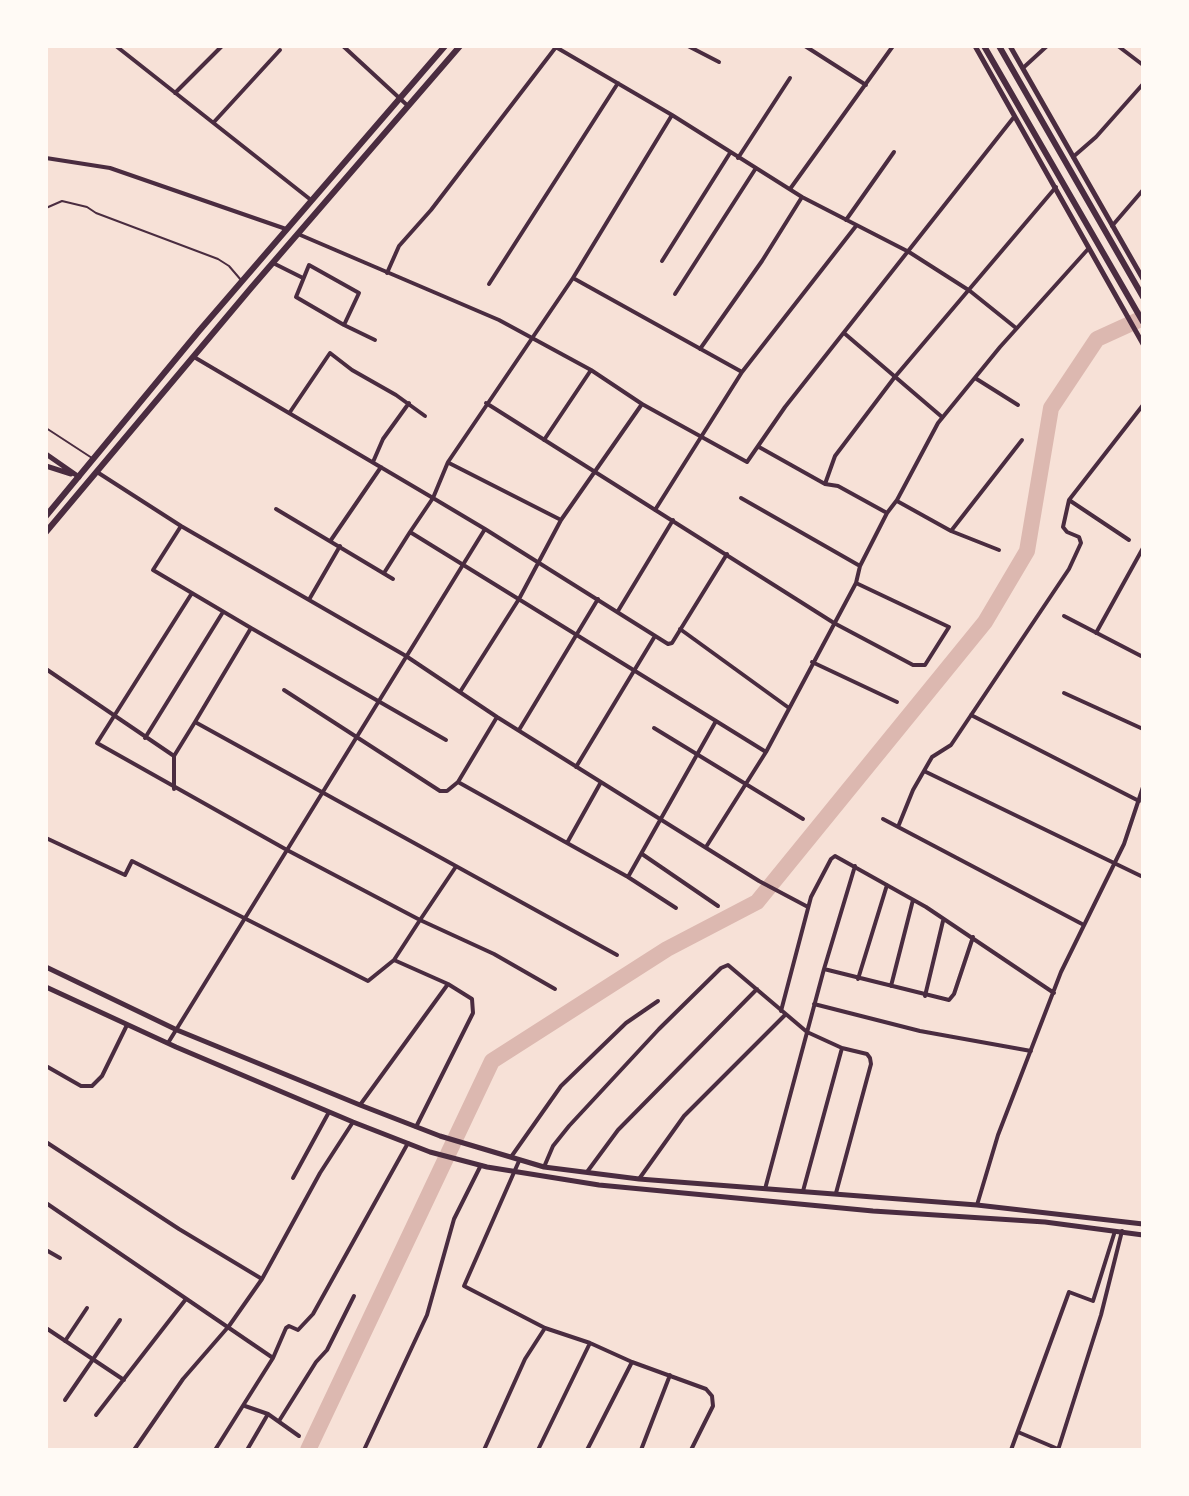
<!DOCTYPE html>
<style>
body{margin:0}
#map{position:relative;width:1189px;height:1496px;overflow:hidden;background:#f7e1d7;font-family:"Space Grotesk",sans-serif}
canvas{display:block}
.frame{position:absolute;inset:0;border:48px solid #fffaf5;pointer-events:none}
</style>
<div id="map">
<canvas width="1189" height="1496"></canvas>
<div class="frame"></div>
</div>
<script>
const c = document.querySelector('canvas').getContext('2d');
c.lineJoin = 'round';
const toPath = rows => new Path2D(rows.map(r => 'M' + r).join(''));
function stroke(path, color, width, dash) { c.strokeStyle = color; c.lineWidth = width; c.lineCap = dash ? 'butt' : 'round'; c.setLineDash(dash || []); c.stroke(path); }
stroke(toPath([
 [308,1450,492,1061,667,949,757,902,985,622,1027,551,1051,408,1097,339,1143,318]
]), '#dcb8b0', 16);
stroke(toPath([
 [46,208,62,201,87,207,96,213,218,259,229,266,241,280],
 [46,428,92,458]
]), '#4a2c40', 2);
stroke(toPath([
 [116,46,311,200],
 [343,46,408,106],
 [554,46,672,115,802,197,909,252,970,291,1016,328],
 [688,46,719,62],
 [805,46,866,85],
 [1118,46,1143,65],
 [1023,68,1047,46],
 [175,93,222,46],
 [214,122,280,50],
 [1073,157,1096,137,1143,84],
 [46,158,110,168,286,229],
 [738,158,790,78],
 [790,189,893,46],
 [846,220,894,152],
 [1112,226,1143,190],
 [298,234,499,320,591,370,642,404,747,462,785,407,1014,117],
 [662,261,730,153],
 [273,263,303,278],
 [387,273,399,246,431,210,556,47],
 [573,278,742,372],
 [489,284,618,83],
 [675,294,756,168],
 [344,325,359,293,309,265,296,297,344,325,375,340],
 [844,333,942,417],
 [700,349,762,261,802,197],
 [194,357,433,498,410,532,716,721,628,877],
 [975,378,1018,405],
 [486,403,834,623,913,665,925,665,949,627,856,583],
 [290,412,330,353,352,370,396,395,425,416],
 [544,440,591,370],
 [759,447,825,484,838,486,887,513],
 [373,462,383,439,409,403],
 [449,463,561,520],
 [97,472,181,526,406,656,497,717,759,881,808,907],
 [825,484,835,456,894,378,1056,187],
 [741,498,860,566],
 [1069,500,1129,540],
 [897,501,951,531,999,550],
 [276,509,393,579],
 [655,510,742,372,856,226],
 [181,526,153,570,251,628,195,722,617,955],
 [485,529,668,644,672,643,727,554],
 [951,531,1022,440],
 [331,540,381,467],
 [384,573,410,532],
 [192,593,97,743,287,850,420,920,455,868],
 [310,598,340,546],
 [618,611,673,520],
 [1064,616,1143,657],
 [251,628,446,740],
 [680,629,789,708],
 [1096,633,1143,548],
 [812,662,897,702],
 [46,669,174,756,195,722],
 [284,690,440,791,447,791,458,782],
 [460,692,519,599,561,520,642,404],
 [1064,693,1143,729],
 [971,715,1139,801],
 [497,717,458,782,567,843],
 [716,721,766,752],
 [654,728,803,819],
 [519,730,598,599],
 [145,738,223,612],
 [174,756,174,789],
 [576,767,655,636],
 [924,771,1143,877],
 [601,782,567,843,628,877,676,908],
 [883,819,1082,924],
 [898,827,913,790,932,757,951,745,1069,569,1081,543,1079,537,1067,532,1063,527,1069,500,1143,405],
 [46,838,125,875,132,861,368,981,394,960,448,984,360,1105],
 [706,847,766,752,856,583,860,566,887,513,897,500,938,423,1000,347,1089,248],
 [642,854,718,906],
 [394,960,420,920,494,954,555,989],
 [824,969,949,1000,954,994,973,937],
 [858,979,887,885],
 [891,986,913,900],
 [925,996,943,921],
 [814,1004,920,1031,1031,1051],
 [781,1011,811,897,831,859,835,856,926,907,1054,993],
 [168,1043,485,529,433,498,448,462,573,278,672,115],
 [46,1066,81,1086,92,1086,102,1076,127,1025],
 [416,1127,473,1013,472,999,448,984],
 [46,1142,179,1229,262,1279],
 [511,1157,561,1086,626,1023,658,1001],
 [519,1161,464,1286,545,1328,590,1343,632,1362,706,1389,712,1396,713,1406,691,1450],
 [544,1167,553,1146,569,1126,659,1029,721,968,728,965,807,1032,842,1048,867,1054,870,1058,871,1064,836,1193],
 [587,1172,618,1130,757,989],
 [293,1178,329,1112],
 [639,1179,684,1116,785,1015],
 [765,1189,824,969,855,866],
 [803,1191,842,1048],
 [46,1203,273,1358],
 [977,1205,998,1135,1061,972,1124,844,1143,787],
 [46,1250,60,1258],
 [46,1328,124,1380],
 [65,1341,87,1308],
 [65,1400,120,1320],
 [245,1406,268,1414,299,1436],
 [96,1415,186,1299],
 [279,1421,316,1362,327,1350,354,1296],
 [1018,1432,1058,1449],
 [134,1450,183,1379,229,1326,262,1279,320,1173,353,1122],
 [215,1450,273,1358,286,1328,289,1326,298,1330,313,1314,408,1143],
 [247,1450,268,1414],
 [364,1450,427,1315,454,1219,481,1165],
 [484,1450,525,1359,545,1328],
 [538,1450,590,1343],
 [587,1450,632,1362],
 [641,1450,670,1375],
 [1011,1450,1069,1292,1093,1301,1115,1231],
 [1058,1450,1101,1315,1122,1231]
]), '#4a2c40', 4);
stroke(toPath([
 [975,46,1143,344],
 [1010,46,1143,279],
 [46,454,79,477],
 [46,466,71,474]
]), '#4a2c40', 5);
stroke(toPath([
 [46,967,177,1030,360,1105,440,1136,544,1167,639,1179,977,1205,1143,1224],
 [46,987,176,1047,353,1122,430,1152,487,1167,599,1185,873,1211,1045,1222,1143,1235]
]), '#4a2c40', 5);
stroke(toPath([
 [984,46,1143,322],
 [999,46,1143,297],
 [46,516,199,331,445,46],
 [46,532,251,288,460,46]
]), '#4a2c40', 6);
</script>
